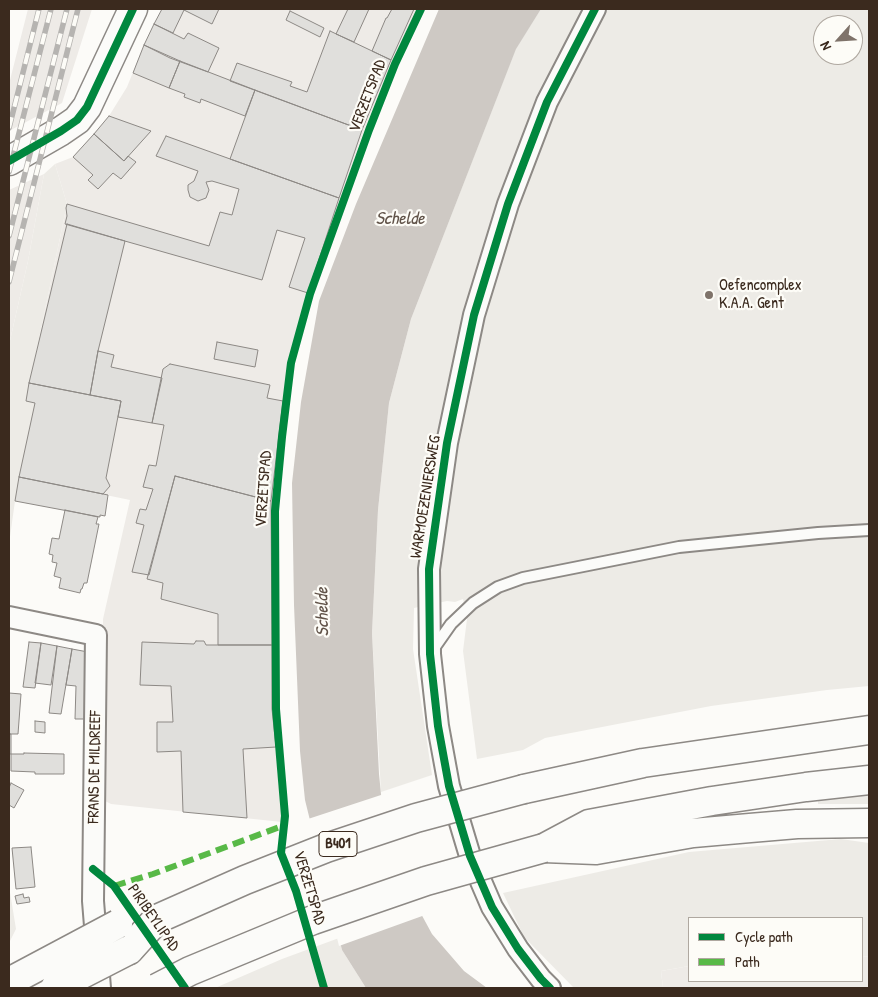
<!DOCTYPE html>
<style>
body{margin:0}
#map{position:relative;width:878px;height:997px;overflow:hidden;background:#fcfbf8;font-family:"Patrick Hand",sans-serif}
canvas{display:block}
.frame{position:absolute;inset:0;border:10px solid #3b2a1e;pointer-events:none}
.legend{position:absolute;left:688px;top:917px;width:175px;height:65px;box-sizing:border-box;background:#fdfcf7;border:1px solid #afa8a0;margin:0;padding:6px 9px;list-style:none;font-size:15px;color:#3b2a1e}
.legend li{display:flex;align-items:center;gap:10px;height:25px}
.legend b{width:25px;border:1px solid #afa8a0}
.north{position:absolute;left:813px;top:15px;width:50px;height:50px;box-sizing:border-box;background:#fdfcf7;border:1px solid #afa8a0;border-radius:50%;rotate:244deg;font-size:14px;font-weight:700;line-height:20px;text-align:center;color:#3b2a1e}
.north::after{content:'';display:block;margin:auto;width:18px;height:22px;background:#7f736a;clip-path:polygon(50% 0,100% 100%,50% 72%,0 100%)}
</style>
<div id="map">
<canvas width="878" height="997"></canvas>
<div class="frame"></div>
<ul class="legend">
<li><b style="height:6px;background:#00873e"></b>Cycle path</li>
<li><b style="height:6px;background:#58b947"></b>Path</li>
</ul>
<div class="north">N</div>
</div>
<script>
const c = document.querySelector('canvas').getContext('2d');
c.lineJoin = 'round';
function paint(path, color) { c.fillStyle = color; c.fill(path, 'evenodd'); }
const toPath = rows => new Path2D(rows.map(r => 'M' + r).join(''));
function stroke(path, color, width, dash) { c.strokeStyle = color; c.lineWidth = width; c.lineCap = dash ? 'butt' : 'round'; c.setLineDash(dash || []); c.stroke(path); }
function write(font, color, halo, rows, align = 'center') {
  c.font = font + ' "Patrick Hand",sans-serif'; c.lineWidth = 4.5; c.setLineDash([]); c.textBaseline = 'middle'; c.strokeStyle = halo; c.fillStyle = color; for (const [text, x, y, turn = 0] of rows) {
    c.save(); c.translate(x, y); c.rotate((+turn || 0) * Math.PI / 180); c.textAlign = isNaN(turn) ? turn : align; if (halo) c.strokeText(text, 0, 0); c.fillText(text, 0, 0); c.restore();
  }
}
paint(toPath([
 [28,9,92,9,62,103,9,131,9,84],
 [162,9,417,9,391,63,365,128,307,292,287,368,271,501,272,709,282,822,111,804,105,801,102,796,103,619,130,500,19,477,34,403,26,401,67,204,55,164,73,157,109,116,127,87,144,45],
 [44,174,28,261,9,345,9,190],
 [869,956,869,988,663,988,661,971,689,966,689,981,862,981,862,957]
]), '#eeebe7');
paint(toPath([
 [541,9,869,9,869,686,827,690,711,706,545,738,523,750,477,759,463,651,467,619,463,599,455,602,447,601,414,608,413,649,432,775,381,792,372,633,378,510,389,403,411,319,516,48],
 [823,25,853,25,853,55,823,55],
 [55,164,67,204,26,401,35,403,15,501,9,544,9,345,28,261,44,174],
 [869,794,869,804,818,804,818,799],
 [841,839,869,843,869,956,862,957,862,918,689,918,689,966,661,971,663,988,574,988,524,937,503,893,689,852],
 [9,886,16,929,9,943],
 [339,938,342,950,366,988,215,988,282,959]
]), '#edebe6');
paint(toPath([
 [439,9,541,9,516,49,411,319,389,403,378,510,372,633,379,774,382,804,396,852,419,910,432,934,464,971,487,988,366,988,342,950,305,800,300,751,294,605,292,483,301,402,319,301,356,204]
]), '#cec9c4');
paint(toPath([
 [384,794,385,804,398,851,425,915,339,946,308,819]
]), '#fcfbf8');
const building = toPath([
 [162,9,219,9,212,24,184,10,173,33,154,24,162,9],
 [348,9,369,9,354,42,336,34,348,9],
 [392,9,414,9,391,60,372,51,386,18,387,18,392,9],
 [290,11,324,28,320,37,286,20,290,11],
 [154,24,184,39,188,33,219,48,208,72,170,58,144,45,154,24],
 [330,31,391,60,362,130,230,81,237,63,292,82,290,86,307,92,330,31],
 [144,45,180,61,169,88,133,73,144,45],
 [180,61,255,90,245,116,201,99,200,103,184,97,185,94,169,88,180,61],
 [255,90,362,130,339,198,230,159,255,90],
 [109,116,151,131,124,161,94,134,109,116],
 [94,134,124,161,128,156,136,162,121,179,113,173,98,189,88,180,93,175,73,157,94,134],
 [166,136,339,198,308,293,289,287,305,238,277,230,262,280,65,224,67,216,66,208,67,204,209,246,220,212,232,215,239,189,212,181,206,182,209,190,206,198,198,201,190,197,188,190,188,185,194,181,198,171,156,156,166,136],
 [67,224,125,241,98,351,90,395,29,383,67,224],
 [217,342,258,350,255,367,214,359,217,342],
 [98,351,114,355,111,367,162,378,152,423,118,417,121,401,90,395,98,351],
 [170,364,270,385,267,398,283,401,271,501,175,476,149,575,132,572,144,525,136,523,140,509,146,510,153,489,143,487,149,465,156,466,164,425,152,423,163,369,170,364],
 [29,383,121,401,106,478,110,486,103,494,19,477,35,403,26,401,29,383],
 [175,476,271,501,272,645,218,645,218,614,161,599,163,583,147,579,175,476],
 [19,477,108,495,105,516,100,515,100,517,15,501,19,477],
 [65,510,98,517,96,524,99,524,87,583,84,583,82,589,81,589,80,593,59,588,61,578,54,576,57,563,52,562,53,555,49,554,52,538,59,539,65,510],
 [196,641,204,641,206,645,272,645,272,709,276,747,243,749,247,818,183,812,181,751,157,752,157,722,173,722,171,686,140,685,142,642,194,644,196,641],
 [29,642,41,643,35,688,23,687,29,642],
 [41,643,57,646,51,685,35,683,41,643],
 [57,646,72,649,61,714,49,713,57,646],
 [72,649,88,652,86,719,75,719,76,686,66,685,72,649],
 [9,693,21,694,18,734,9,734,9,693],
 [35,721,45,722,45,733,35,732,35,721],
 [9,734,11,734,11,754,9,754,9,734],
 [24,753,64,754,64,774,35,774,35,772,11,771,11,754,24,754,24,753],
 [11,783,24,790,14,808,9,805,9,788,11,783],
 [31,847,35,887,16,889,12,848,31,847],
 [23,894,24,898,29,897,30,902,17,904,15,896,23,894]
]);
paint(building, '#e0dfdc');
stroke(building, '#8d8985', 1);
const lane = toPath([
 [432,651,451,624,473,603,498,587,523,578,679,547,818,533,869,530]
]);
const street = toPath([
 [9,617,96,635,93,901,100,988],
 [550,988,541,979,518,949,492,907,470,856,449,786,438,726,430,654,429,569,447,443,474,315,508,204,547,102,595,9]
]);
const secondary = toPath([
 [9,161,61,131,77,120,87,107,133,9]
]);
const highway = toPath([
 [524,789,643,763,869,730],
 [544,848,589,824,712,801,806,787,869,780],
 [544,848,596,850,693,833,750,828,797,824,869,823],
 [129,950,157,919]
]);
stroke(lane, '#8d8985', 14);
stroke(street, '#8d8985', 24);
stroke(secondary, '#8d8985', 31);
stroke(highway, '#8d8985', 31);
stroke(lane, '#fbfbf9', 10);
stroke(street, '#fbfbf9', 20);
stroke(secondary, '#fbfbf9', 28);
stroke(highway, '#fbfbf9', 28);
const rail = toPath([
 [9,128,39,9],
 [9,172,51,9],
 [9,236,67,9],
 [9,282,78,9]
]);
stroke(rail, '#b6b4b1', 5.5);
stroke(rail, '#fdfcf7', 4, [11]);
const highwayBridge = toPath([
 [157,919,245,880,326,848,416,818,524,789],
 [9,982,118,924],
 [55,988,129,950],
 [157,988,190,971,313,920,426,881,544,848]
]);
stroke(highwayBridge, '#8d8985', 31, []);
stroke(highwayBridge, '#fbfbf9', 28);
stroke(toPath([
 [114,886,153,874,285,825]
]), '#58b947', 6, [12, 6]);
stroke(toPath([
 [9,161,61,131,77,120,87,107,133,9],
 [93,869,114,886,185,988],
 [324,988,296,891,281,853,285,816,276,709,275,511,282,437,291,363,310,294,369,130,395,64,421,9],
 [550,988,541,979,518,949,492,907,470,856,449,786,438,726,430,654,429,569,447,443,474,315,508,204,547,102,595,9]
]), '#00873e', 8);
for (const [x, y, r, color] of [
 [709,295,5,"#7f736a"]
]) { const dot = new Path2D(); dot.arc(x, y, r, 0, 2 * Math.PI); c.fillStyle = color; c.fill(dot); stroke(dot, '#fdfcf7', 2); }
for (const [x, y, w] of [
 [338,844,38]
]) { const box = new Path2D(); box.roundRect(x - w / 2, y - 12.5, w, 25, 4); c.fillStyle = '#fdfcf7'; c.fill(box); stroke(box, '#3b2a1e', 1); }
write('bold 15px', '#3b2a1e', null, [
 ["B401",338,844]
]);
write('16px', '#3b2a1e', '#fdfcf7', [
 ["VERZETSPAD",368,96,-69],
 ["VERZETSPAD",264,489,-86],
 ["WARMOEZENIERSWEG",426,497,-81],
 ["FRANS DE MILDREEF",95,767,-89],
 ["VERZETSPAD",309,888,73],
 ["PIRIBEYLIPAD",153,918,55]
]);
write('16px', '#3b2a1e', '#fdfcf7', [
 ["Oefencomplex",719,286],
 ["K.A.A. Gent",719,304]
], 'left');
write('italic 18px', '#615349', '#fdfcf7', [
 ["Schelde",400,219],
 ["Schelde",323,612,-91]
]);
</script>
